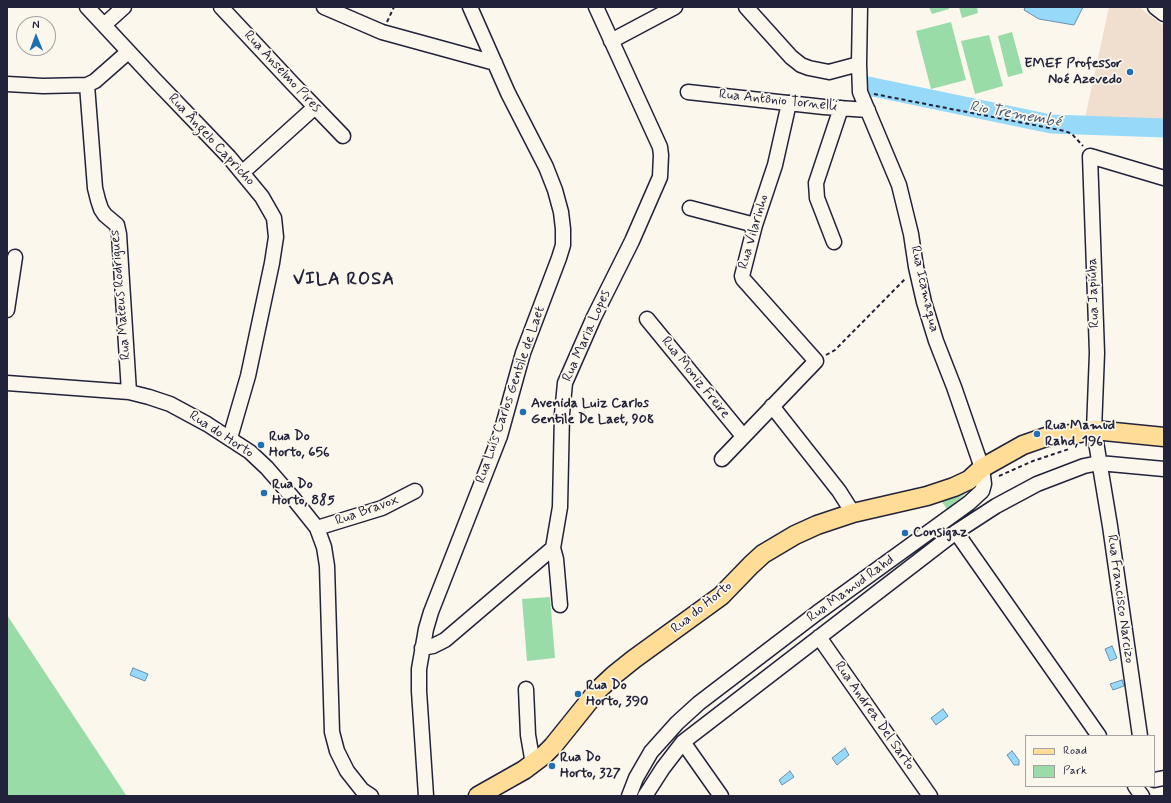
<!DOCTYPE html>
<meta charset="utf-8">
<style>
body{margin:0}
#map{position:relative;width:1171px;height:803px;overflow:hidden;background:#fbf7ec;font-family:Mynerve,sans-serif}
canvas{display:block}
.frame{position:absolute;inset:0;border:8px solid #22223b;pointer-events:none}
.legend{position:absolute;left:1025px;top:735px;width:130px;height:52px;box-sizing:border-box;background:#fbf7ec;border:1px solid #a4a2a5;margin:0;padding:5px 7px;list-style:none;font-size:12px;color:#22223b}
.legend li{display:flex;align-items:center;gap:8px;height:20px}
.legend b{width:20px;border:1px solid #a4a2a5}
.north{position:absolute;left:16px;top:16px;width:40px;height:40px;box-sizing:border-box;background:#fbf7ec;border:1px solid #a4a2a5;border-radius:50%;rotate:359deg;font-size:11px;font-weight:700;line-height:16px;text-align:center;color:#22223b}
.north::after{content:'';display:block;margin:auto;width:14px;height:18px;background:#1f6fb2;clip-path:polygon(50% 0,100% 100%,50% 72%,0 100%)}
</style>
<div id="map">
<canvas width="1171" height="803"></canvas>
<div class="frame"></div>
<ul class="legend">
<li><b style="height:5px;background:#ffdd96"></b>Road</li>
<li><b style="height:11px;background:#99dca7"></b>Park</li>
</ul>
<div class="north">N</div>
</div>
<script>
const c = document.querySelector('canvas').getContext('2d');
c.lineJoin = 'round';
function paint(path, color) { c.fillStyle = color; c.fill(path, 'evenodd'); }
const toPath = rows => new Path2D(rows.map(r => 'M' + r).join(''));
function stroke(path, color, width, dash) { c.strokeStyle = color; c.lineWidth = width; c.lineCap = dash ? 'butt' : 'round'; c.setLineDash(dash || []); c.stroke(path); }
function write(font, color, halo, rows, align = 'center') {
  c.font = font + ' Mynerve,sans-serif'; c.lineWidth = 3.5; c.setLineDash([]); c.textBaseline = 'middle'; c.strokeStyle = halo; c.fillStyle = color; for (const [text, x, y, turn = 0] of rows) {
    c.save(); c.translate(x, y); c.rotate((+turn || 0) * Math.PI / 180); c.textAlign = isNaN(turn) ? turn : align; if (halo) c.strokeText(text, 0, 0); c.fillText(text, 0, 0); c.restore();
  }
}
paint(toPath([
 [1109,7,1139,7,1164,26,1164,134,1121,128,1081,130,1082,118,1085,118]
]), '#f0decf');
paint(toPath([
 [929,7,949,7,949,9,932,14],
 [959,7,977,7,978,13,962,18],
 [951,22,966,80,931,89,916,31],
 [1012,32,1023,73,1008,77,998,36],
 [989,35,1003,86,975,94,961,41],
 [964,492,965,494,947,509,942,502,942,500],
 [550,597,555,658,527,661,522,599],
 [7,615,126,795,126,796,7,796]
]), '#99dca7');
const water = toPath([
 [1025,7,1083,7,1074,25,1039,19,1024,10,1025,7],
 [1112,646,1117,658,1110,661,1105,649,1112,646],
 [133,668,148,674,145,681,130,675,133,668],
 [1122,680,1124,686,1113,690,1110,684,1122,680],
 [943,709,948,716,936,725,931,718,943,709],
 [845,748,849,755,837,765,832,758,845,748],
 [1012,751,1019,760,1019,765,1014,765,1007,755,1012,751],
 [790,771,794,777,782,785,779,780,790,771]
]);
paint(water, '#96d9f8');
stroke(water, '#6890ac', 1);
stroke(toPath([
 [868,86,1051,124,1164,128]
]), '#96d9f8', 19);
const minor = toPath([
 [87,7,155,80,229,157,262,197,274,218,276,237,272,263,248,376,230,438],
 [221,7,292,83,343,136],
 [324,7,382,32,495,63],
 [746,7,791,57,801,65,809,68,829,72,859,64],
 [1155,7,1164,14],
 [104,25,124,7],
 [611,41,675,7],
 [7,84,43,86,87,85,95,81,128,52],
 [87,85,95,188,98,200,101,209,105,215,117,225,119,234,129,392],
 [688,92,824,107,868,110],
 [243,172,315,107],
 [690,208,755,225],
 [834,242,817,198,816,183,841,108],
 [7,310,15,257],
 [647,319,743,436],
 [7,383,129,392,149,397,170,404,207,424,250,452,267,468,293,498,317,528,324,547,327,566,332,732,337,751,347,771,362,790,371,796],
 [772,406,839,491,853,513],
 [722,459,816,361,743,279,742,276,755,225,775,165,789,103],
 [317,528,382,508,415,491],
 [956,532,1099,736],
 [553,548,556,559,560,605],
 [819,637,930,796],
 [422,648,433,646,445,640,553,548,560,507,562,414,565,383,594,317,632,241,660,177,661,155,660,147,596,7],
 [526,689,528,735,533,764],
 [1140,736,1110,526,1094,430,1097,353,1090,156,1164,178],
 [683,742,721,796],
 [1154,780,1164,778],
 [1135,786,1142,796],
 [426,796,419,691,419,669,426,629,431,612,500,436,523,353,559,258,563,245,563,229,561,212,555,190,546,167,508,93,470,7],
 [629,796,636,778,651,752,677,723,699,703,817,613,969,503,982,491,984,484,982,468,954,387,936,341,924,302,916,267,911,234,899,185,860,92,859,64,860,7],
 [645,796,663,768,683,742,956,532,996,506,1037,484,1084,466,1099,463,1164,469]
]);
const major = toPath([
 [478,796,524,770,544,755,553,746,598,690,614,675,634,659,721,596,751,565,763,554,795,535,817,525,853,513,927,496,954,487,969,480,982,468,1023,445,1046,437,1080,433,1094,430,1164,437]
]);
stroke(minor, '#22223b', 17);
stroke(major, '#22223b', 21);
stroke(toPath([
 [387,22,394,7],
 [874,94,1065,131,1072,134,1083,146],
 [826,355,835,350,906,278],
 [999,476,1033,461,1069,449]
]), '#22223b', 2, [4, 3]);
stroke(minor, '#fbf7ec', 14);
stroke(major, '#ffdd96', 18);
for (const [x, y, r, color] of [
 [1130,72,4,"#1f6fb2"],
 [523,412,4,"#1f6fb2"],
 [1037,434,4,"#1f6fb2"],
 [261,445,4,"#1f6fb2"],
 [264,493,4,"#1f6fb2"],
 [905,533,4,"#1f6fb2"],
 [578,694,4,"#1f6fb2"],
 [552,766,4,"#1f6fb2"]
]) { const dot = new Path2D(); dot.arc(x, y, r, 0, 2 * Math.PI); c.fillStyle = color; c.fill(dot); stroke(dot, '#fbf7ec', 1.5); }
write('bold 14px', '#22223b', '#fbf7ec', [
 ["EMEF Professor",1122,64,"right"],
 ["Noé Azevedo",1122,80,"right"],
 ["Avenida Luiz Carlos",531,404],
 ["Gentile De Laet, 908",531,420],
 ["Rua Mamud",1045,426],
 ["Rahd, 196",1045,442],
 ["Rua Do",269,437],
 ["Horto, 656",269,453],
 ["Rua Do",272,485],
 ["Horto, 885",272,501],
 ["Consigaz",913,533],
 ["Rua Do",586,686],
 ["Horto, 390",586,702],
 ["Rua Do",560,758],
 ["Horto, 327",560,774]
], 'left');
write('14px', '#22223b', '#fbf7ec', [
 ["Rua Anselmo Pires",282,72,47],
 ["Rua Antônio Tornelli",778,101,6],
 ["Rua Ângelo Capricho",211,140,47],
 ["Rua Vilarinho",754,232,-74],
 ["Rua Icamaqua",924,289,77],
 ["Rua Japiúba",1094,293,-92],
 ["Rua Mateus Rodrigues",121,295,-95],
 ["Rua Maria Lopes",587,336,-66],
 ["Rua Moniz Freire",695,378,51],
 ["Rua Luís Carlos Gentile de Laet",511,395,-71],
 ["Rua do Horto",221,435,33],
 ["Rua Bravox",367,511,-20],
 ["Rua Mamud Rahd",851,589,-36],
 ["Rua Francisco Narcizo",1120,599,82],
 ["Rua do Horto",702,608,-39],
 ["Rua Andrea Del Sarto",874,716,55]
]);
write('italic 15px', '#455974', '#fbf7ec', [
 ["Rio Tremembé",1015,115,10]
]);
c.letterSpacing = '1px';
write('bold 18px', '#22223b', '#fbf7ec', [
 ["VILA ROSA",344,280]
]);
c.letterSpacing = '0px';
</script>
